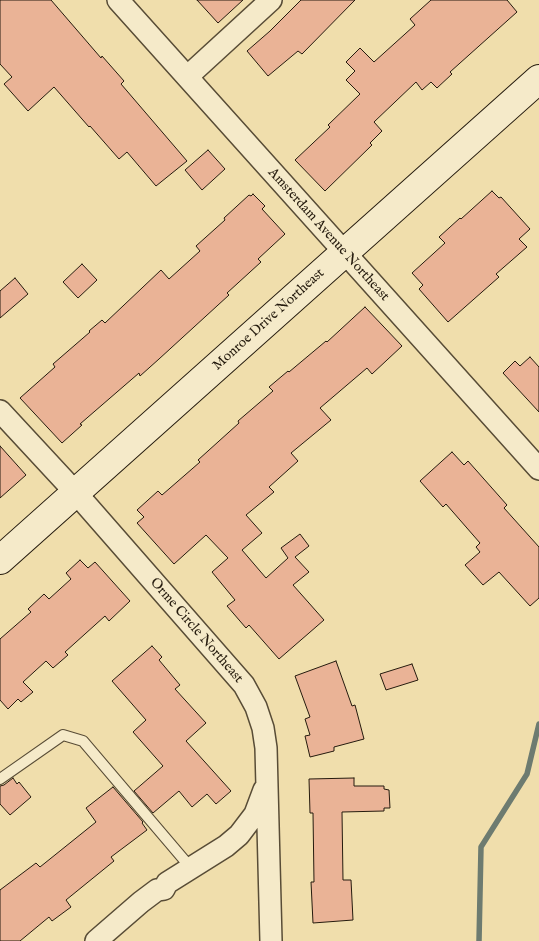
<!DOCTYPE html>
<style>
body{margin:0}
canvas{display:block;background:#f0deac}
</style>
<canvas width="539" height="941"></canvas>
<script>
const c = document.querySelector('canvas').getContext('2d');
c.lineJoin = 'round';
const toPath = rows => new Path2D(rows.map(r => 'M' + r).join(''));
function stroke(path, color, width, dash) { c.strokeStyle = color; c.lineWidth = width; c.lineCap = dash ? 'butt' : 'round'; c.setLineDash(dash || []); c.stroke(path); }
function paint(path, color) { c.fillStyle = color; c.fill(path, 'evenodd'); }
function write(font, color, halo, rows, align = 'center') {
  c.font = font + ' "IM FELL English",serif'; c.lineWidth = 4.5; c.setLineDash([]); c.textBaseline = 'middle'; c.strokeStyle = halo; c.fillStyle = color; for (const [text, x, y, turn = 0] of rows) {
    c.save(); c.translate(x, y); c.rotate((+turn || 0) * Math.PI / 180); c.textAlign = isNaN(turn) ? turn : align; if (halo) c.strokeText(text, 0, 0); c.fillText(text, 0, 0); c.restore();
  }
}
stroke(toPath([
 [479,941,481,847,527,774,539,724]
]), '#6d7b70', 5.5);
const building = toPath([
 [0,0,51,0,101,58,102,56,124,81,121,84,187,161,156,186,127,152,119,159,90,126,89,127,54,87,28,111,4,84,12,77,0,64,0,0],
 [197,0,243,0,218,23,197,0],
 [301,0,355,0,302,54,298,51,268,76,247,51,270,31,301,0],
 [431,0,507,0,517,12,450,72,452,74,437,88,431,82,422,90,416,82,374,122,382,131,370,143,372,145,325,191,295,160,330,127,328,125,360,94,346,80,355,71,346,62,360,48,374,62,415,25,410,19,431,0],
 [208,150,225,169,202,190,185,170,208,150],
 [492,191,499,198,501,197,530,229,519,239,527,247,496,274,499,277,448,322,419,289,423,285,412,273,445,243,439,237,460,218,461,219,492,191],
 [253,194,265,206,262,209,285,234,258,259,261,262,227,293,229,295,159,359,140,376,139,373,80,424,82,425,62,443,20,398,55,367,53,364,90,332,89,331,102,320,105,323,161,270,169,279,200,251,196,246,225,220,224,218,249,195,251,196,253,194],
 [82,264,97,280,78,298,63,282,82,264],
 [15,278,28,294,0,318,0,291,15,278],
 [365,307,402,346,372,374,367,368,320,408,331,420,291,453,298,461,269,487,274,492,246,515,262,533,242,550,266,578,288,558,281,548,300,534,309,546,295,557,309,572,293,585,324,620,279,659,249,625,246,628,227,606,235,600,212,572,228,558,206,535,174,564,137,523,144,517,137,510,158,491,162,495,200,462,198,460,239,423,238,421,273,391,269,387,288,371,289,372,326,341,327,342,365,307],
 [530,357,539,367,539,412,503,373,515,361,520,366,530,357],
 [0,446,26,475,0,498,0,446],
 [452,452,464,465,468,461,507,505,504,508,539,547,539,598,530,606,499,572,483,585,465,565,480,552,476,547,480,543,446,504,443,507,420,481,452,452],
 [80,560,88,568,95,562,130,601,109,621,105,616,65,652,68,655,53,668,46,661,23,682,33,692,21,702,18,699,8,709,0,700,0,639,31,612,28,609,44,594,49,599,71,579,66,573,80,560],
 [152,646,162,657,159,660,180,685,175,689,206,723,186,741,231,791,216,804,207,794,192,807,179,791,153,813,134,791,163,766,133,732,146,720,112,681,152,646],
 [336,661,352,706,355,705,364,739,334,747,334,751,310,757,305,736,310,735,305,719,310,717,295,676,336,661],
 [412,664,418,680,386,690,380,674,412,664],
 [13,778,17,784,19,782,31,797,10,815,0,804,0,786,4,785,13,778],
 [354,778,354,786,384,786,384,789,389,790,390,808,384,808,384,811,342,812,343,880,351,880,353,920,313,923,311,882,314,882,313,813,310,813,309,779,354,778],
 [113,787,143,822,142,823,147,830,111,857,114,861,66,900,71,907,52,921,49,917,20,941,0,941,0,890,36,863,40,867,96,822,86,808,113,787]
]);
paint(building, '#eab396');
stroke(building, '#251b0e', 1);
const lane = toPath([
 [0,779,63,735,83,741,191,868]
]);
const street = toPath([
 [118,0,539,469],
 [187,77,271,0],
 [0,411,76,493,244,685,256,707,263,728,266,748,271,941],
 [96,941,141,902,157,890,164,889,167,883,226,846,239,835,255,814,264,790]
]);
const secondary = toPath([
 [0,560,539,79]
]);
stroke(lane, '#584c36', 12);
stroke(street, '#584c36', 24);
stroke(secondary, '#251b0e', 30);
stroke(lane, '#f5eac9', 10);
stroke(street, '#f5eac9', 21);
stroke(secondary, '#f5eac9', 28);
write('14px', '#251b0e', '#f5eac9', [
 ["Amsterdam Avenue Northeast",328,235,48],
 ["Monroe Drive Northeast",269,320,-42],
 ["Orme Circle Northeast",196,631,49]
]);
</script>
